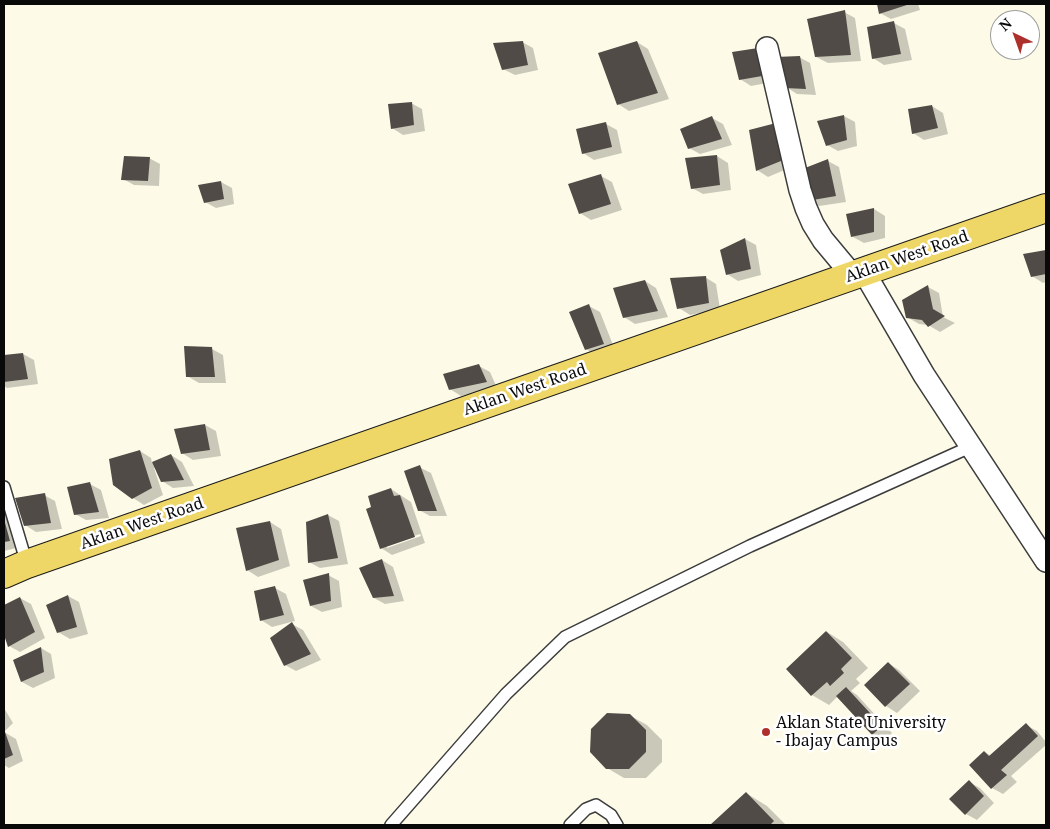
<!DOCTYPE html>
<style>
body{margin:0}
#map{position:relative;width:1050px;height:829px;overflow:hidden;background:#fdfbe7;font-family:"Noto Serif",serif}
canvas{display:block}
.frame{position:absolute;inset:0;border:5px solid #090909;pointer-events:none}
.north{position:absolute;left:990px;top:10px;width:50px;height:50px;box-sizing:border-box;background:#fff;border:1px solid #9d9d9d;border-radius:50%;rotate:318deg;font-size:14px;font-weight:700;line-height:20px;text-align:center;color:#090909}
.north::after{content:'';display:block;margin:auto;width:18px;height:22px;background:#ae302d;clip-path:polygon(50% 0,100% 100%,50% 72%,0 100%)}
</style>
<div id="map">
<canvas width="1050" height="829"></canvas>
<div class="frame"></div>
<div class="north">N</div>
</div>
<script>
const c = document.querySelector('canvas').getContext('2d');
c.lineJoin = 'round';
function paint(path, color) { c.fillStyle = color; c.fill(path, 'evenodd'); }
const toPath = rows => new Path2D(rows.map(r => 'M' + r).join(''));
function stroke(path, color, width, dash) { c.strokeStyle = color; c.lineWidth = width; c.lineCap = dash ? 'butt' : 'round'; c.setLineDash(dash || []); c.stroke(path); }
function write(font, color, halo, rows, align = 'center') {
  c.font = font + ' "Noto Serif",serif'; c.lineWidth = 5; c.setLineDash([]); c.textBaseline = 'middle'; c.strokeStyle = halo; c.fillStyle = color; for (const [text, x, y, turn = 0] of rows) {
    c.save(); c.translate(x, y); c.rotate((+turn || 0) * Math.PI / 180); c.textAlign = isNaN(turn) ? turn : align; if (halo) c.strokeText(text, 0, 0); c.fillText(text, 0, 0); c.restore();
  }
}
paint(toPath([
 [878,4,918,4,920,10,891,19,880,13],
 [844,12,855,18,861,61,828,63,816,57],
 [894,23,905,29,912,60,884,65,873,58],
 [522,42,533,48,538,70,515,75,503,69],
 [637,42,648,49,669,99,629,111,618,104],
 [758,50,778,81,751,86,740,79],
 [799,57,810,63,816,95,797,94,786,87],
 [411,103,422,109,425,131,403,135,392,128],
 [932,106,943,113,948,134,924,140,913,133],
 [844,116,855,122,857,146,838,151,827,145],
 [712,118,723,124,732,145,700,154,689,148],
 [606,124,617,130,622,153,594,160,583,153],
 [750,131,801,163,768,177,757,170],
 [717,156,728,163,731,190,703,194,692,188],
 [149,158,160,164,159,186,134,185,123,179],
 [828,161,839,167,846,202,819,206,808,200],
 [601,176,612,182,622,210,591,220,580,213],
 [221,182,232,188,234,204,216,208,205,202,200,186],
 [874,209,885,216,885,238,864,243,853,237],
 [745,239,756,245,761,275,738,281,727,274],
 [1046,251,1046,282,1043,283,1032,276],
 [705,277,716,284,720,309,690,315,679,308],
 [645,281,656,288,668,317,635,324,624,317],
 [928,287,939,293,943,317,955,323,940,332,928,325,919,324,907,317],
 [589,306,600,312,615,350,597,356,586,349],
 [212,349,223,355,226,383,199,383,187,376],
 [23,354,34,360,38,384,7,388,4,386,4,356],
 [479,366,490,372,497,388,461,396,450,389],
 [205,425,216,431,221,456,193,460,182,453],
 [140,451,151,458,152,463,171,455,182,462,194,486,173,488,162,481,156,467,154,468,163,495,144,505,133,498],
 [419,467,431,473,447,516,430,516,419,510],
 [90,484,101,490,109,518,86,520,75,514],
 [4,489,20,547,4,551],
 [391,489,411,502,425,543,392,555,381,548,373,508],
 [420,534,421,536,387,548,387,545],
 [44,495,55,501,62,529,36,532,25,525],
 [328,515,339,521,348,564,320,568,309,562],
 [270,522,281,529,290,566,258,577,247,570],
 [382,560,393,567,404,601,385,604,374,598],
 [328,575,339,581,342,607,322,612,311,606],
 [275,588,286,594,295,621,272,627,261,620],
 [68,596,79,602,88,634,70,639,58,632],
 [20,598,31,604,45,638,20,652,9,646,4,631,4,607],
 [292,624,303,630,321,660,296,671,285,665],
 [827,632,843,642,868,668,856,679,860,683,851,691,857,695,892,733,884,741,873,734,838,696,829,705,812,695,787,669],
 [41,648,51,654,55,678,33,688,22,682,14,661],
 [888,663,899,670,920,691,897,713,886,706,865,685],
 [4,708,13,723,4,732,16,739,23,761,9,768,4,765],
 [629,715,647,725,662,740,662,762,646,778,624,778,607,768],
 [1026,725,1037,731,1046,742,1046,745,1011,776,1017,782,1003,794,992,788,985,752,991,756],
 [969,782,980,788,994,803,977,820,966,814],
 [746,793,767,806,786,825,712,825]
]), '#0003');
paint(toPath([
 [877,4,910,4,879,14],
 [845,10,851,55,815,57,807,19],
 [894,21,901,54,872,59,867,27],
 [523,41,528,65,502,70,493,43],
 [637,41,658,93,617,105,598,53],
 [758,48,768,75,739,80,732,52],
 [800,56,806,89,785,88,775,57],
 [412,102,414,125,391,129,388,104],
 [932,105,938,128,912,134,908,109],
 [844,115,847,140,826,146,817,121],
 [712,116,722,139,688,149,680,129],
 [606,122,612,147,582,154,576,129],
 [780,122,791,157,756,171,749,130],
 [717,155,720,185,691,189,685,158],
 [124,156,150,157,148,181,121,180],
 [828,159,836,196,807,201,805,168],
 [601,174,611,204,579,214,568,184],
 [221,181,224,199,204,203,198,185],
 [874,208,874,232,851,237,846,214],
 [745,238,751,269,726,275,720,250],
 [1046,250,1046,274,1031,277,1023,254],
 [706,276,709,303,677,309,670,278],
 [645,280,658,311,623,318,613,288],
 [928,285,933,309,945,316,928,327,922,320,906,318,902,300],
 [589,304,604,344,585,350,569,312],
 [184,346,212,347,215,377,186,377],
 [23,353,28,379,4,382,4,355],
 [479,364,487,382,449,390,443,374],
 [205,424,210,450,181,454,174,429],
 [140,450,152,488,132,499,113,485,109,459],
 [171,454,184,480,161,482,152,462],
 [420,465,437,511,418,511,404,471],
 [90,482,99,512,74,515,67,487],
 [391,488,394,496,400,495,415,537,380,549,366,509,371,507,368,496],
 [45,493,51,523,24,526,15,498],
 [328,514,338,558,308,563,306,522],
 [4,519,10,541,4,542],
 [270,521,279,560,246,571,236,528],
 [382,559,394,596,373,598,359,568],
 [329,573,331,601,310,606,303,580],
 [275,586,284,615,260,621,254,591],
 [68,595,77,627,57,633,46,605],
 [20,597,35,632,8,647,4,635,4,605],
 [292,622,311,654,284,666,270,638],
 [826,631,852,658,841,669,844,673,830,686,827,682,811,696,786,669],
 [41,647,44,672,21,682,13,660],
 [888,662,910,684,885,707,864,685],
 [846,687,882,726,872,735,836,696],
 [607,713,630,714,646,730,646,752,629,769,606,769,590,752,591,729],
 [1026,723,1038,736,1001,770,1007,775,991,789,969,765,984,751,989,756],
 [4,729,13,755,4,759],
 [969,780,984,796,965,815,949,799],
 [746,792,774,821,770,825,710,825]
]), '#514b47');
const lane = toPath([
 [4,487,27,564],
 [391,825,506,694,565,637,750,546,970,447],
 [570,825,586,809,596,805,611,815,617,825]
]);
const street = toPath([
 [767,48,800,190,806,208,813,224,823,240,853,276],
 [864,272,924,375,1046,561]
]);
const primary = toPath([
 [4,574,27,564,1046,208]
]);
stroke(lane, '#3c3c3c', 14);
stroke(street, '#3c3c3c', 24);
stroke(primary, '#1a1a1a', 30);
stroke(lane, '#fff', 11);
stroke(street, '#fff', 21);
stroke(primary, '#eed767', 28);
for (const [x, y, r, color] of [
 [766,732,5,"#ae302d"]
]) { const dot = new Path2D(); dot.arc(x, y, r, 0, 2 * Math.PI); c.fillStyle = color; c.fill(dot); stroke(dot, '#fff', 2); }
write('16px', '#090909', '#fff', [
 ["Aklan West Road",907,257,-19],
 ["Aklan West Road",525,390,-19],
 ["Aklan West Road",142,524,-19]
]);
write('16px', '#090909', '#fff', [
 ["Aklan State University",776,723],
 ["- Ibajay Campus",776,741]
], 'left');
</script>
